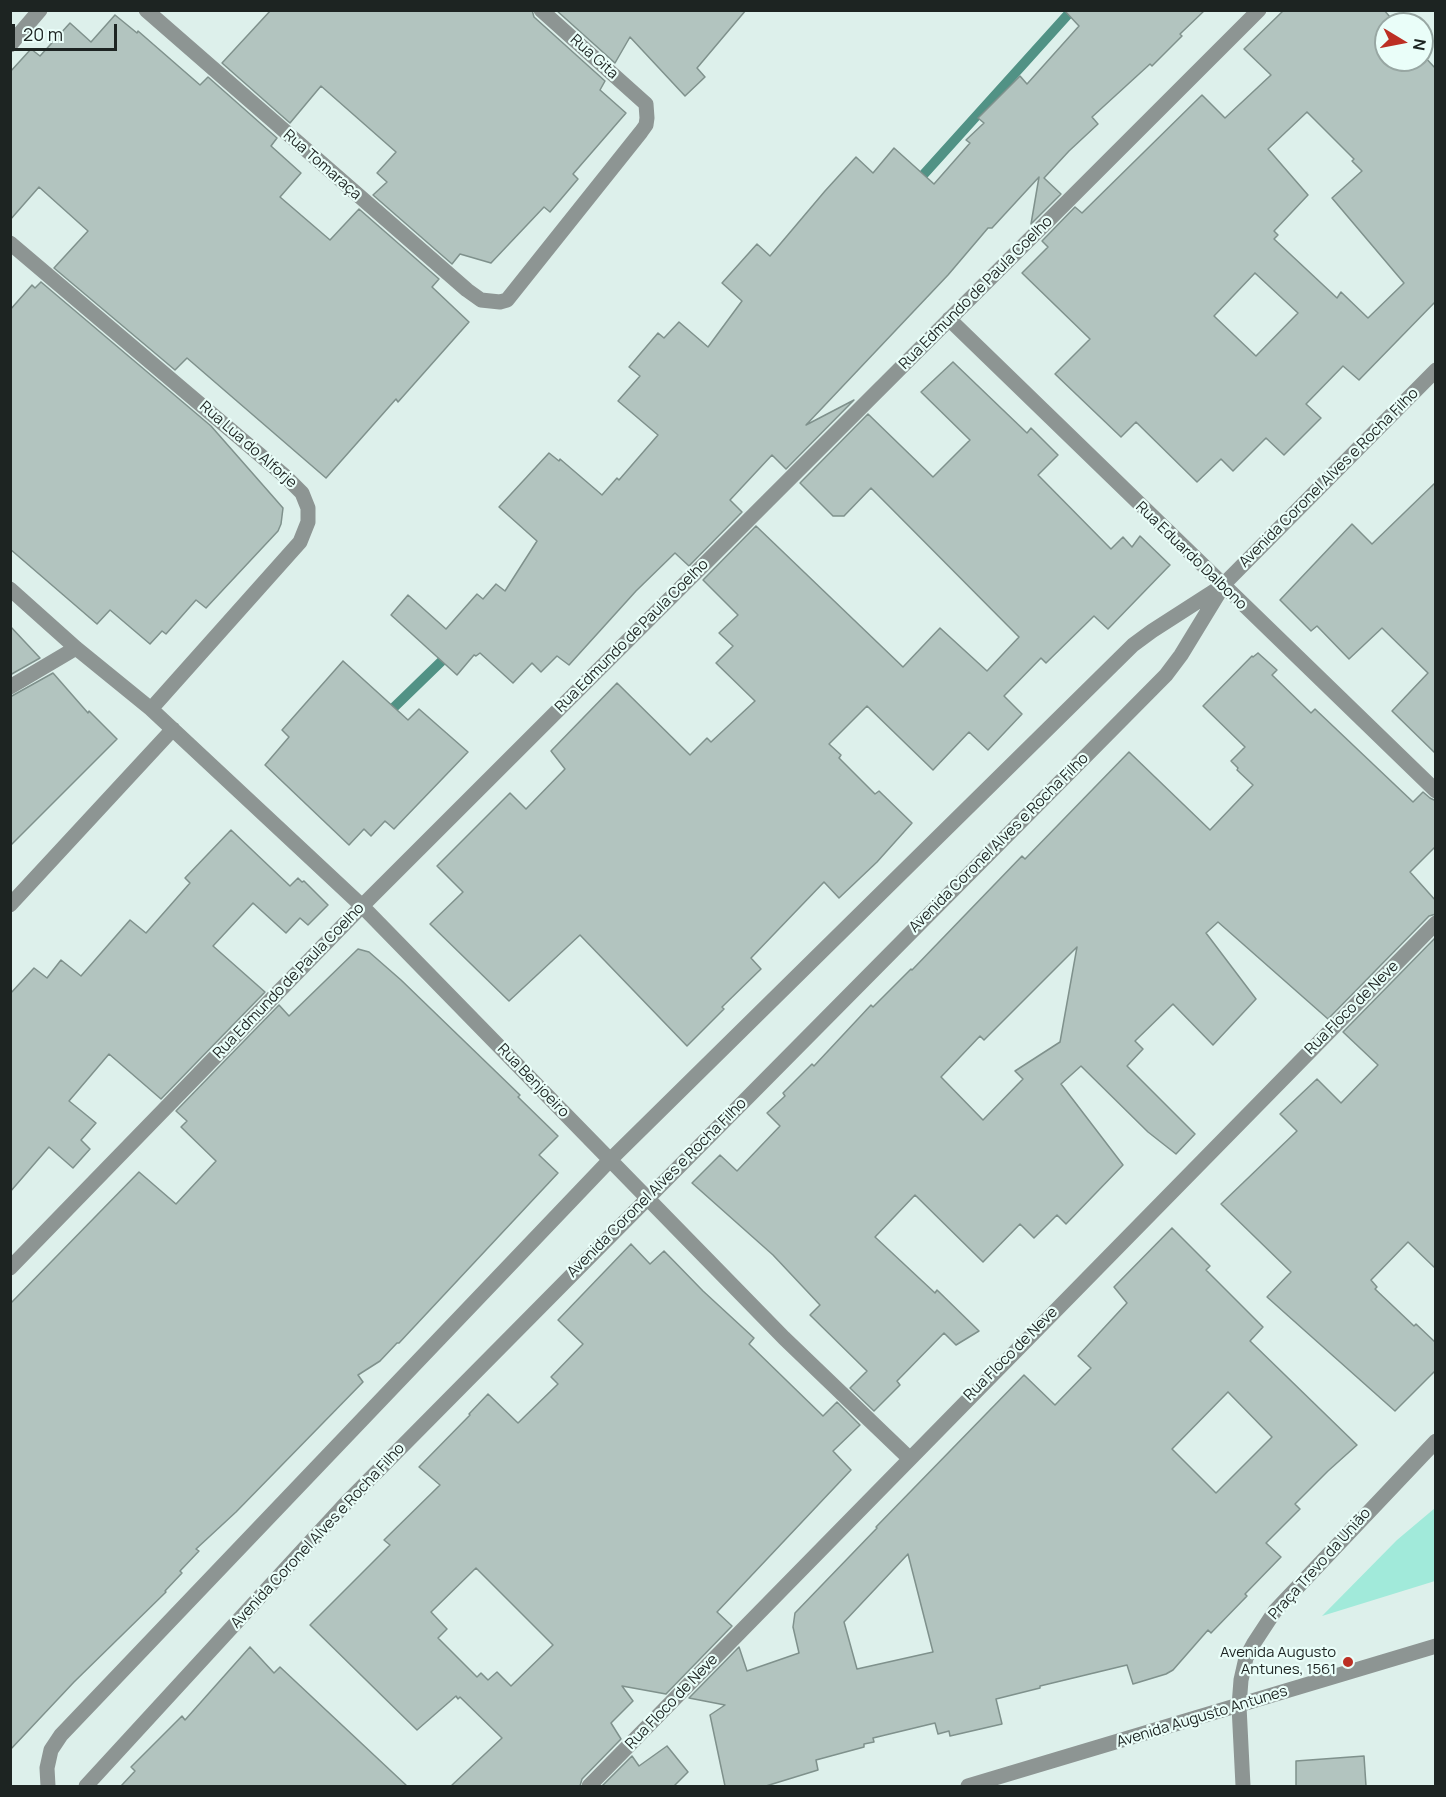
<!DOCTYPE html>
<meta charset="utf-8">
<style>
body{margin:0}
#map{position:relative;width:1446px;height:1797px;overflow:hidden;background:#ddf0eb;font-family:Manrope,sans-serif}
canvas{display:block}
.frame{position:absolute;inset:0;border:12px solid #1d2422;pointer-events:none}
.north{position:absolute;left:1374px;top:12px;width:60px;height:60px;box-sizing:border-box;background:#eafef9;border:2px solid #98a7a3;border-radius:50%;rotate:100deg;font-size:16px;font-weight:700;line-height:24px;text-align:center;color:#1d2422}
.north::after{content:'';display:block;margin:auto;width:21px;height:27px;background:#bc2f24;clip-path:polygon(50% 0,100% 100%,50% 72%,0 100%)}
.scale{position:absolute;left:12px;top:24px;width:105px;height:27px;box-sizing:border-box;border:3px solid #1d2422;border-top:0;padding-left:8px;font-size:18px;line-height:21px;white-space:nowrap;color:#1d2422;-webkit-text-stroke:4px #eafef9;paint-order:stroke}
</style>
<div id="map">
<canvas width="1446" height="1797"></canvas>
<div class="frame"></div>
<div class="north">N</div>
<div class="scale">20 m</div>
</div>
<script>
const c = document.querySelector('canvas').getContext('2d');
c.lineJoin = 'round';
function paint(path, color) { c.fillStyle = color; c.fill(path, 'evenodd'); }
const toPath = rows => new Path2D(rows.map(r => 'M' + r).join(''));
function stroke(path, color, width, dash) { c.strokeStyle = color; c.lineWidth = width; c.lineCap = dash ? 'butt' : 'round'; c.setLineDash(dash || []); c.stroke(path); }
function write(font, color, halo, rows, align = 'center') {
  c.font = font + ' Manrope,sans-serif'; c.lineWidth = 4.5; c.setLineDash([]); c.textBaseline = 'middle'; c.strokeStyle = halo; c.fillStyle = color; for (const [text, x, y, turn = 0] of rows) {
    c.save(); c.translate(x, y); c.rotate((+turn || 0) * Math.PI / 180); c.textAlign = isNaN(turn) ? turn : align; if (halo) c.strokeText(text, 0, 0); c.fillText(text, 0, 0); c.restore();
  }
}
paint(toPath([
 [1435,1508,1435,1581,1322,1616,1397,1540]
]), '#a1eada');
stroke(toPath([
 [915,184,1072,10],
 [384,717,450,653]
]), '#519285', 10);
const building = toPath([
 [271,10,532,10,534,17,605,81,600,90,626,113,573,174,578,179,550,212,544,207,491,263,460,254,452,264,373,195,387,182,377,173,396,152,321,86,290,123,222,63,271,10],
 [556,10,746,10,697,68,705,77,685,96,630,37,615,63,556,10],
 [1064,10,1205,10,1180,34,1182,36,1152,66,1150,64,1092,117,1098,124,1069,151,1044,178,1061,194,1031,224,1039,177,992,228,988,228,948,275,806,425,854,400,786,469,772,455,730,500,742,512,689,566,675,553,636,591,569,665,557,656,541,672,532,663,513,683,480,653,476,656,474,655,457,675,391,615,408,595,446,629,477,594,483,599,496,584,505,591,537,541,499,507,549,453,559,461,560,459,602,495,617,478,619,480,658,435,618,401,640,376,629,367,658,333,664,338,679,322,708,347,742,301,722,283,757,244,770,256,825,191,856,157,873,173,894,148,934,184,970,143,966,140,984,123,978,118,1020,76,1027,84,1079,26,1064,10],
 [1284,10,1384,10,1396,24,1386,24,1386,60,1422,60,1422,54,1436,69,1436,301,1359,380,1343,366,1306,404,1321,418,1284,455,1266,438,1233,471,1221,459,1197,482,1136,422,1121,437,1055,374,1090,339,1022,273,1048,247,1042,241,1075,207,1082,213,1202,95,1225,118,1271,75,1244,49,1284,10],
 [1307,112,1354,159,1352,161,1362,171,1332,198,1404,283,1368,318,1341,292,1337,298,1274,239,1278,235,1274,231,1308,195,1268,149,1307,112],
 [1255,273,1298,313,1256,356,1214,316,1255,273],
 [115,15,137,33,138,31,200,85,208,77,277,138,271,146,301,173,280,197,330,240,359,209,439,279,432,287,469,322,398,402,396,399,326,478,187,358,175,370,54,268,88,231,39,187,10,220,10,72,31,49,40,56,70,23,91,42,115,15],
 [41,282,211,426,283,508,281,524,278,531,206,608,196,600,166,634,162,631,150,644,110,610,97,624,10,549,10,310,32,285,35,288,41,282],
 [953,362,1027,433,1031,428,1058,455,1038,475,1111,549,1123,537,1132,547,1140,536,1170,565,1108,629,1094,616,1046,663,1041,658,1004,696,1022,714,988,750,969,732,933,770,867,706,829,744,841,755,839,758,875,794,879,791,912,823,877,862,839,898,824,882,751,958,761,969,722,1007,724,1009,687,1046,580,935,509,1001,430,924,463,892,437,866,510,793,526,809,565,769,551,751,617,683,690,755,707,738,711,742,755,701,716,663,733,646,719,633,738,615,703,580,756,526,903,667,940,628,987,671,1019,637,871,488,844,516,833,516,800,483,868,414,933,477,970,440,921,392,953,362],
 [1436,482,1436,754,1392,711,1428,673,1382,628,1349,659,1317,626,1311,631,1280,600,1352,524,1372,544,1436,482],
 [10,626,40,658,10,675,10,626],
 [1258,653,1277,670,1272,675,1311,713,1315,709,1413,802,1423,792,1430,798,1436,801,1436,846,1410,872,1436,901,1436,914,1429,916,1328,1019,1218,922,1206,933,1256,999,1213,1045,1173,1004,1135,1041,1143,1049,1127,1066,1195,1134,1176,1154,1148,1132,1081,1066,1061,1084,1123,1165,1066,1224,1057,1215,1034,1238,1020,1224,983,1262,915,1195,875,1237,935,1293,937,1290,979,1331,956,1345,944,1333,897,1381,900,1385,874,1411,850,1388,867,1371,810,1315,820,1305,773,1255,692,1183,720,1155,737,1171,780,1126,767,1113,785,1096,783,1093,812,1064,814,1066,871,1005,873,1007,911,969,912,970,1022,856,1025,859,1129,752,1210,830,1253,785,1237,770,1238,768,1231,761,1245,747,1203,706,1252,656,1253,657,1258,653],
 [1077,947,1060,1042,1015,1071,1023,1079,983,1120,941,1077,980,1036,984,1040,1077,947],
 [343,661,408,720,419,709,468,752,394,829,385,821,371,836,364,829,349,845,265,765,289,737,282,730,343,661],
 [53,673,88,713,89,711,117,739,10,846,10,697,53,673],
 [231,830,290,886,298,878,302,882,304,881,328,905,308,925,300,918,286,933,253,903,213,946,265,992,161,1099,109,1054,69,1101,96,1123,81,1140,90,1149,73,1168,49,1147,10,1192,10,994,34,968,47,978,61,960,81,976,130,920,146,933,190,883,185,878,231,830],
 [1436,937,1436,1269,1408,1242,1371,1280,1377,1287,1375,1289,1414,1326,1416,1324,1436,1343,1436,1370,1395,1411,1267,1297,1291,1272,1221,1204,1297,1131,1280,1114,1317,1079,1341,1103,1378,1065,1343,1032,1436,937],
 [358,949,369,952,401,980,520,1095,518,1097,558,1136,539,1155,558,1173,399,1343,397,1343,380,1361,358,1375,363,1382,236,1512,196,1549,199,1551,180,1571,182,1573,165,1591,166,1592,74,1682,10,1750,10,1304,139,1172,176,1204,216,1161,181,1127,187,1121,176,1111,279,1005,289,1016,358,949],
 [1172,1228,1210,1266,1206,1270,1263,1327,1250,1341,1357,1445,1328,1471,1295,1504,1300,1509,1266,1543,1281,1557,1245,1594,1247,1596,1211,1633,1208,1630,1173,1670,1166,1674,1133,1684,1127,1665,1040,1686,1040,1688,996,1699,1002,1724,950,1736,949,1731,938,1734,935,1723,873,1738,874,1742,864,1744,864,1747,816,1760,818,1770,766,1786,725,1786,710,1715,725,1705,689,1698,739,1647,747,1671,799,1653,793,1627,795,1613,877,1528,876,1527,1024,1375,1055,1405,1091,1368,1078,1356,1127,1303,1114,1287,1172,1228],
 [1228,1392,1272,1437,1216,1493,1172,1449,1228,1392],
 [908,1554,933,1652,857,1669,844,1622,908,1554],
 [631,1244,650,1264,664,1251,703,1291,754,1338,749,1344,823,1416,837,1402,860,1425,833,1451,851,1470,717,1612,732,1626,666,1694,622,1686,633,1701,611,1723,621,1739,582,1779,580,1786,451,1786,502,1738,460,1697,458,1699,456,1696,417,1730,310,1625,390,1545,384,1540,440,1485,419,1467,470,1415,469,1414,488,1394,518,1423,558,1384,551,1377,583,1344,558,1320,631,1244],
 [476,1568,553,1645,511,1686,497,1672,488,1680,481,1673,477,1677,438,1638,447,1629,431,1612,476,1568],
 [250,1647,274,1673,280,1667,407,1786,121,1786,135,1771,131,1767,182,1716,185,1720,250,1647],
 [667,1746,688,1772,674,1786,602,1786,632,1756,639,1766,667,1746],
 [1364,1756,1366,1786,1296,1786,1296,1761,1364,1756]
]);
paint(building, '#b2c4bf');
stroke(building, '#7f918c', 1.5);
stroke(toPath([
 [146,10,467,290,481,300,500,302,507,300,641,132,646,125,647,118,646,104,541,10],
 [10,45,40,10],
 [10,243,286,477,302,493,308,508,308,522,300,542,151,709],
 [949,319,1436,791],
 [10,589,76,648,151,709,362,906,784,1338,909,1458],
 [10,687,76,648],
 [10,905,173,729],
 [10,1268,362,906,1259,10],
 [48,1786,47,1768,51,1750,61,1735,609,1161,1133,645,1152,631,1222,586,1436,370],
 [86,1786,347,1502,1166,675,1181,655,1220,591],
 [589,1786,1436,923],
 [968,1786,1436,1646],
 [1243,1786,1239,1706,1241,1680,1246,1658,1254,1643,1275,1611,1436,1441]
]), '#8d9593', 15);
for (const [x, y, r, color] of [
 [1348,1662,6,"#bc2f24"]
]) { const dot = new Path2D(); dot.arc(x, y, r, 0, 2 * Math.PI); c.fillStyle = color; c.fill(dot); stroke(dot, '#eafef9', 2); }
write('15px', '#1d2422', '#eafef9', [
 ["Rua Gita",594,57,42],
 ["Rua Tomaraça",322,165,41],
 ["Rua Edmundo de Paula Coelho",976,293,-45],
 ["Rua Lua do Alforje",248,445,41],
 ["Avenida Coronel Alves e Rocha Filho",1329,478,-45],
 ["Rua Eduardo Dalbono",1191,556,44],
 ["Rua Edmundo de Paula Coelho",632,636,-45],
 ["Avenida Coronel Alves e Rocha Filho",999,843,-45],
 ["Rua Edmundo de Paula Coelho",289,981,-46],
 ["Rua Floco de Neve",1352,1008,-45],
 ["Rua Benjoeiro",533,1081,46],
 ["Avenida Coronel Alves e Rocha Filho",657,1188,-45],
 ["Rua Floco de Neve",1011,1354,-45],
 ["Avenida Coronel Alves e Rocha Filho",318,1536,-47],
 ["Praça Trevo da União",1320,1564,-48],
 ["Rua Floco de Neve",672,1702,-46],
 ["Avenida Augusto Antunes",1202,1717,-17]
]);
write('15px', '#1d2422', '#eafef9', [
 ["Avenida Augusto",1336,1653],
 ["Antunes, 1561",1336,1670]
], 'right');
</script>
